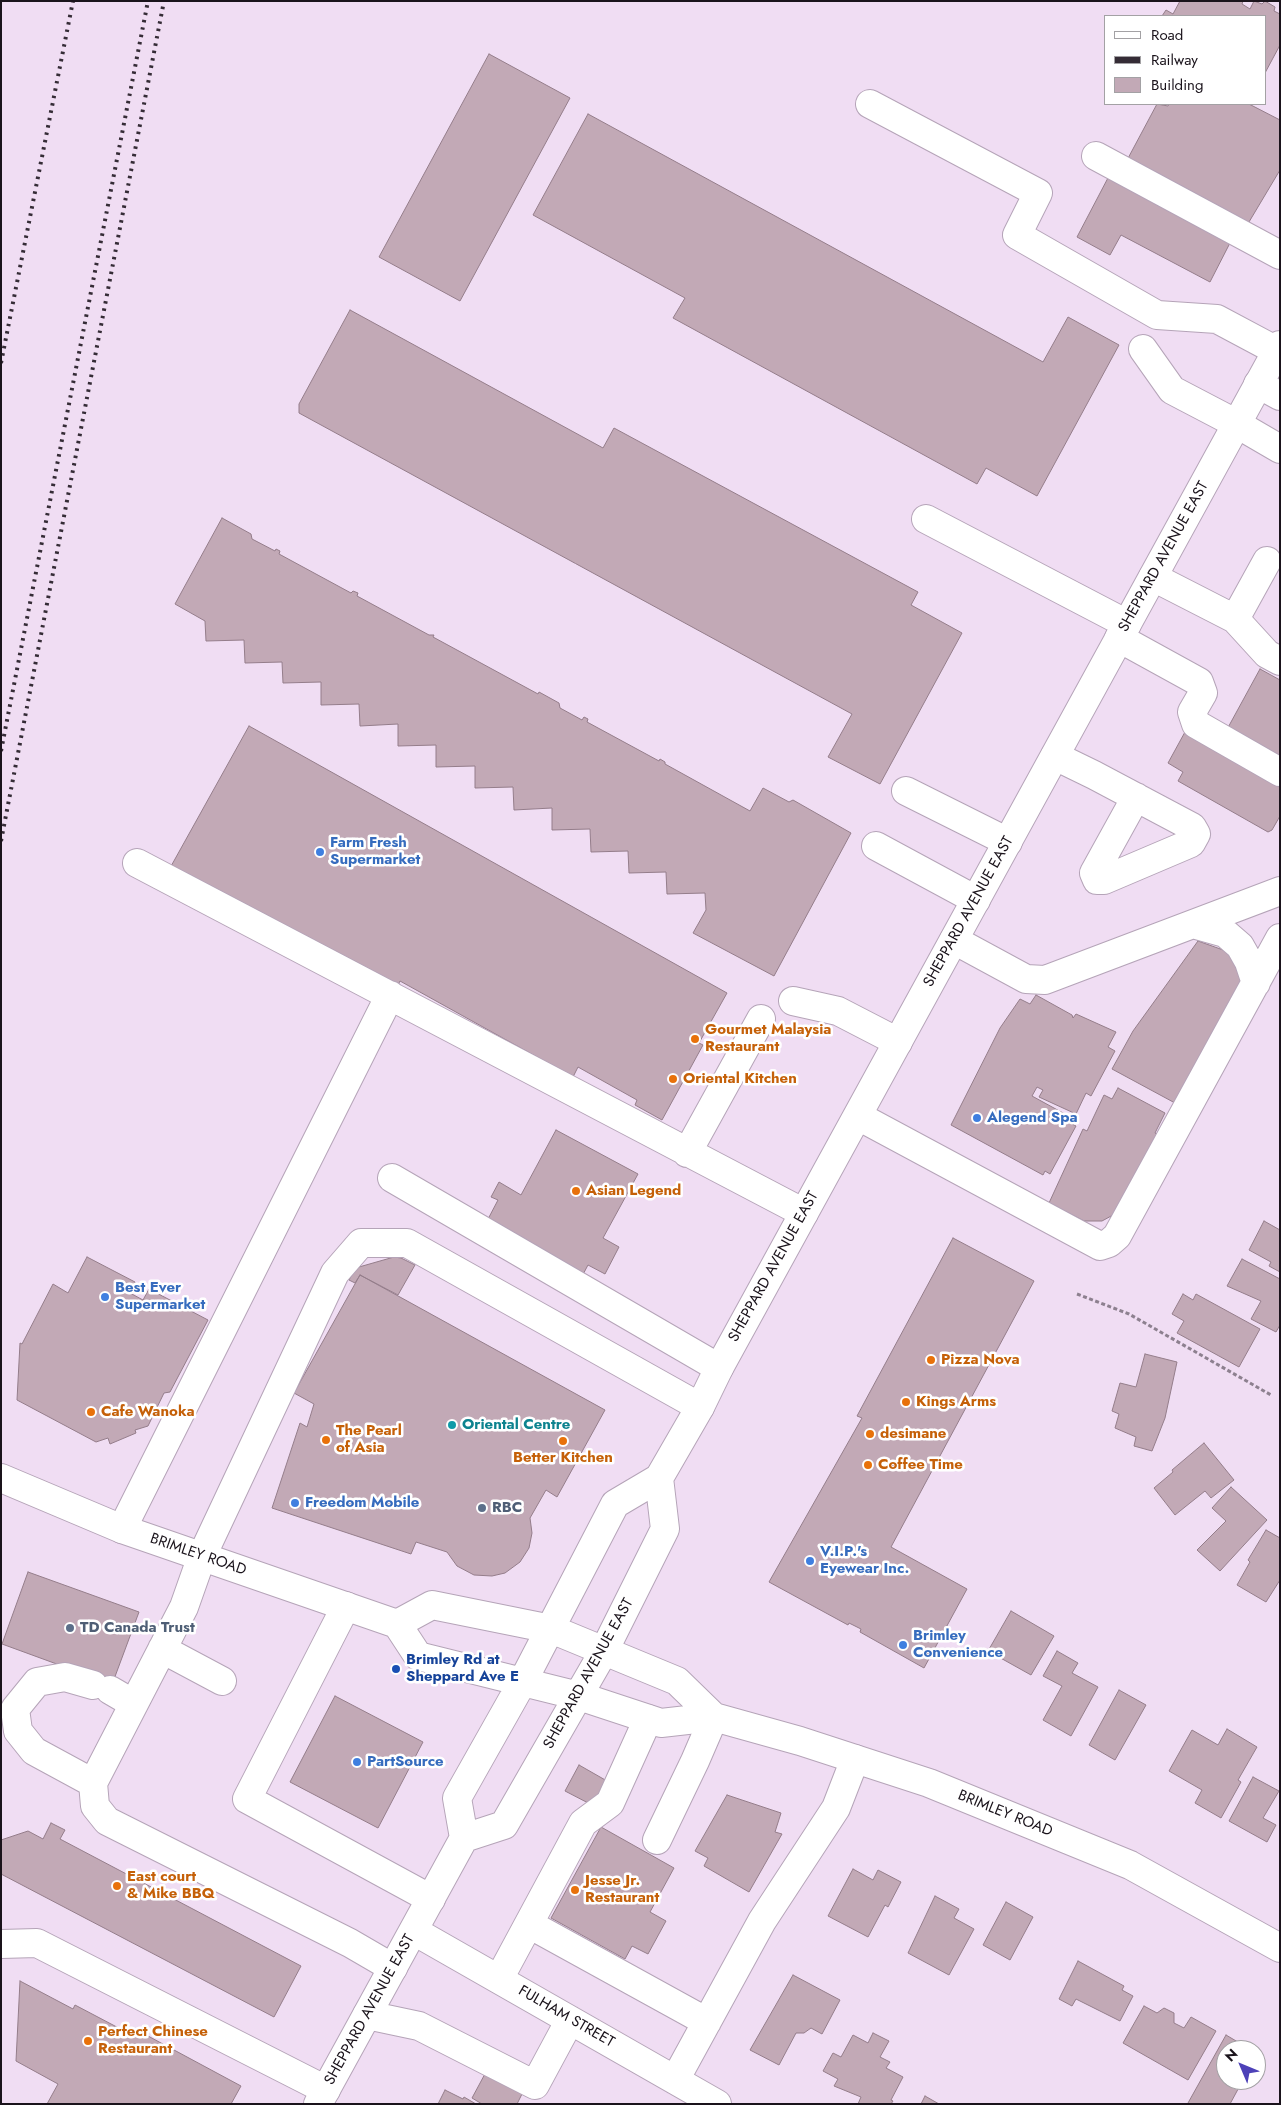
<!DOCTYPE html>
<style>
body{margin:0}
#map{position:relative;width:1281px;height:2105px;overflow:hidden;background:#f0ddf3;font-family:Jost,sans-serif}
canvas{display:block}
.frame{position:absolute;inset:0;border:2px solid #1a131b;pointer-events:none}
.legend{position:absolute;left:1104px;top:15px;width:162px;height:90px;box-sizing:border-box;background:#fff;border:1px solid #a3a1a4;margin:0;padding:6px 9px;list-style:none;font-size:15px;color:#1a131b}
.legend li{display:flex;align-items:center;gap:10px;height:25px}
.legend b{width:25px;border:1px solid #a3a1a4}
.north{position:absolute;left:1216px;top:2040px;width:50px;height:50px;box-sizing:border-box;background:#fff;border:1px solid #a3a1a4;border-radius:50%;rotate:315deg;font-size:14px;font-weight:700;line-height:20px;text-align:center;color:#1a131b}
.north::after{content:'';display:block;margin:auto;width:18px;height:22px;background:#4d41b8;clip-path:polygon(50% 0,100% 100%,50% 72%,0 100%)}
</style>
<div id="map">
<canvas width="1281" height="2105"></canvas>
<div class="frame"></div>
<ul class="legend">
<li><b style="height:6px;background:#fff"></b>Road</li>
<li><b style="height:6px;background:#352c36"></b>Railway</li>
<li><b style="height:14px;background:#c2a9b6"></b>Building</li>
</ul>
<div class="north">N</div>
</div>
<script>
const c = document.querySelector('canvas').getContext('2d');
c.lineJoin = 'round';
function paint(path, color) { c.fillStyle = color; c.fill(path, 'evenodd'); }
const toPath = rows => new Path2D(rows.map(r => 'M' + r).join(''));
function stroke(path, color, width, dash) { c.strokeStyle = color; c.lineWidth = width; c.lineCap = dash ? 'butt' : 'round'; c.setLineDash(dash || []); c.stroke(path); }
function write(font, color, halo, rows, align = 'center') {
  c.font = font + ' Jost,sans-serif'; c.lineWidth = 5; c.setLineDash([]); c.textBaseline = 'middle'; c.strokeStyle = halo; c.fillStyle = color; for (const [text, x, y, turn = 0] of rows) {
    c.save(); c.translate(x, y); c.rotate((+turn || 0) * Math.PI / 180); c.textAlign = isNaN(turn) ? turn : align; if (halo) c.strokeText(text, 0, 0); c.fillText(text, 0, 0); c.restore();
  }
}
const building = toPath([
 [1180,1,1243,1,1242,4,1250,9,1254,1,1262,4,1265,1,1275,7,1274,11,1280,14,1280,45,1265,73,1265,16,1162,16,1166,10,1173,14,1180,1],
 [489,54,570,98,460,301,379,257,489,54],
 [1157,104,1168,106,1169,104,1249,104,1280,120,1280,170,1246,227,1126,162,1157,104],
 [588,114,1043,362,1068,317,1119,345,1037,496,986,468,977,484,673,318,685,298,533,215,588,114],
 [1109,176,1231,241,1210,282,1121,235,1110,255,1077,237,1109,176],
 [350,310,603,448,614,428,918,592,911,605,962,633,880,784,828,757,852,714,299,413,299,404,350,310],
 [222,518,251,534,252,539,275,551,276,549,280,551,279,554,351,593,353,591,358,593,357,596,429,635,434,635,433,637,538,694,539,692,559,703,560,708,582,720,584,717,588,719,587,722,659,761,660,759,665,762,665,764,750,811,763,788,789,802,793,800,851,833,774,976,693,933,706,910,705,893,667,894,666,872,629,873,628,851,591,852,590,829,552,830,552,808,514,810,513,787,475,788,475,766,436,767,436,745,398,746,398,724,360,726,359,704,321,705,321,682,283,683,282,662,245,663,244,640,206,641,205,621,175,604,222,518],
 [1260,669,1280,680,1280,764,1225,733,1260,669],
 [249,726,727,993,699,1043,703,1045,662,1120,635,1105,637,1100,578,1067,573,1077,400,981,398,985,354,961,340,964,170,868,249,726],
 [1185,732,1280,785,1280,816,1272,830,1268,832,1178,781,1183,772,1168,763,1185,732],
 [1198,941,1226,951,1241,966,1242,981,1175,1103,1112,1069,1133,1031,1198,941],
 [1036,995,1072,1015,1073,1018,1076,1014,1116,1032,1108,1047,1115,1051,1091,1096,1086,1093,1076,1114,1039,1097,1043,1090,1037,1087,1032,1096,1074,1119,1072,1124,1076,1126,1050,1174,1045,1171,1043,1175,951,1125,1000,1028,1020,999,1030,1004,1036,995],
 [1118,1088,1165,1113,1155,1133,1158,1135,1113,1215,1102,1221,1084,1221,1049,1203,1083,1129,1087,1131,1104,1095,1112,1099,1118,1088],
 [556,1130,638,1174,603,1238,619,1247,605,1274,588,1265,580,1280,487,1221,498,1200,491,1197,499,1182,521,1195,556,1130],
 [1264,1221,1280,1230,1280,1272,1269,1266,1271,1262,1249,1250,1264,1221],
 [953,1238,1034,1281,891,1547,967,1589,924,1668,860,1632,861,1629,849,1623,848,1625,769,1582,862,1418,857,1416,953,1238],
 [87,1257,135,1282,130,1293,143,1300,149,1289,208,1320,170,1392,164,1393,148,1426,135,1430,136,1433,110,1444,108,1438,96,1442,17,1400,20,1343,22,1344,53,1284,68,1293,87,1257],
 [394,1257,401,1258,415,1265,398,1295,360,1275,355,1283,349,1280,354,1270,359,1267,394,1257],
 [1242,1259,1280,1279,1280,1325,1276,1332,1251,1319,1261,1301,1227,1286,1242,1259],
 [360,1275,605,1410,557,1497,546,1490,530,1518,532,1533,529,1548,520,1562,505,1573,492,1576,474,1575,457,1566,447,1552,416,1542,411,1554,272,1508,300,1423,307,1427,314,1404,294,1393,360,1275],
 [1183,1294,1193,1300,1196,1294,1260,1329,1239,1367,1177,1333,1184,1321,1172,1314,1183,1294],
 [1145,1354,1177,1362,1165,1418,1152,1451,1134,1446,1136,1437,1115,1428,1119,1414,1112,1411,1120,1383,1136,1387,1145,1354],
 [1204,1443,1234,1480,1211,1498,1205,1491,1175,1515,1154,1488,1173,1472,1172,1470,1204,1443],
 [1231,1487,1267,1520,1220,1571,1197,1550,1226,1521,1212,1508,1231,1487],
 [1266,1530,1280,1538,1280,1580,1266,1602,1237,1585,1250,1562,1248,1560,1266,1530],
 [28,1572,139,1612,110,1690,95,1678,2,1644,28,1572],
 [1011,1611,1054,1636,1031,1675,988,1651,1011,1611],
 [1057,1651,1078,1663,1072,1673,1098,1687,1071,1736,1043,1720,1062,1686,1043,1676,1057,1651],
 [1119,1690,1146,1705,1115,1760,1089,1745,1119,1690],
 [335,1696,423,1742,378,1828,290,1782,335,1696],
 [1227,1729,1257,1747,1238,1780,1241,1782,1221,1818,1195,1803,1202,1790,1169,1771,1192,1730,1218,1745,1227,1729],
 [579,1765,607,1781,594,1806,565,1791,579,1765],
 [1253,1777,1279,1791,1263,1818,1276,1825,1267,1842,1229,1821,1253,1777],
 [727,1795,781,1813,775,1832,782,1834,749,1892,704,1866,708,1858,695,1851,727,1795],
 [51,1823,65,1830,60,1839,301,1966,274,2017,1,1874,1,1840,28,1831,43,1839,51,1823],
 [601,1827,674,1868,650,1912,666,1921,648,1954,632,1946,625,1959,551,1918,601,1827],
 [853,1869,873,1880,878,1870,901,1882,888,1907,885,1905,868,1937,828,1916,853,1869],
 [935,1896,959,1909,954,1918,974,1929,949,1975,908,1953,935,1896],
 [1006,1902,1033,1917,1010,1960,983,1945,1006,1902],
 [1078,1961,1124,1986,1122,1990,1133,1996,1120,2021,1076,1999,1072,2006,1059,1999,1078,1961],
 [793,1975,840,2000,822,2034,811,2028,804,2033,796,2033,779,2065,750,2050,793,1975],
 [20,1981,73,2009,75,2005,132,2035,135,2029,241,2086,231,2104,47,2104,58,2084,16,2061,20,1981],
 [1144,2006,1157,2013,1164,2008,1174,2013,1174,2023,1184,2028,1191,2017,1216,2031,1188,2080,1123,2043,1144,2006],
 [873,2033,889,2041,880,2057,890,2062,886,2068,903,2077,891,2100,893,2101,891,2104,858,2104,861,2097,834,2086,838,2079,823,2071,833,2053,841,2057,853,2035,868,2043,873,2033],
 [1226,2035,1248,2048,1247,2050,1226,2050,1226,2080,1243,2080,1230,2104,1189,2104,1188,2103,1226,2035],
 [486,2072,523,2092,517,2104,482,2104,472,2098,486,2072],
 [445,2090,463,2099,464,2097,476,2104,438,2104,445,2090],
 [925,2096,939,2104,921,2104,925,2096]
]);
paint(building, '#c2a9b6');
stroke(building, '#947d8a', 1);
const minor = toPath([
 [870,104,1038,193,1017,235,1157,315,1217,319,1277,351],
 [1096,156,1280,255],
 [1143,349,1172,390,1237,424,1280,449],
 [1258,384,1280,396],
 [926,519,1127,624],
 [1153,577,1235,619,1267,561],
 [1235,619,1267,654,1280,661],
 [1119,638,1199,682,1203,693,1192,712,1196,724,1280,772],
 [1055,756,1094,775,1192,827,1196,834,1191,843,1104,880,1097,880,1094,873,1136,797],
 [906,791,1008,842],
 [876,846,976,900],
 [137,863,804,1213],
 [1193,924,1225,933,1240,946,1249,962,1256,983],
 [954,940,1026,979,1045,980,1280,891],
 [793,1001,838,1011,898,1042],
 [858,1116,1100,1246,1109,1243,1117,1236,1280,938],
 [687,1153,761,1019],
 [392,1178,719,1368],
 [122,1529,390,995],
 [346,1606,247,1799,431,1899],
 [162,1649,222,1681],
 [93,1685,65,1677,37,1682,15,1709,18,1731,34,1751,93,1783,184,1607,202,1556,335,1273,361,1243,407,1243,700,1407],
 [110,1690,134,1704],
 [93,1783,95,1806,107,1821,350,1943,393,1968],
 [657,1840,695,1761,714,1717],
 [529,1924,707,2022],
 [414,1931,717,2104],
 [1,1944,37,1943,326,2090],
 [499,1979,583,1823,610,1803,648,1719],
 [367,2015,419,2026,535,2085,570,2020],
 [675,2080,762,1921,836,1808,855,1759]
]);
const major = toPath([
 [1,1478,122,1529,397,1624,418,1656,579,1696,661,1723,714,1717,800,1741,929,1783,1130,1865,1280,1948],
 [397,1624,432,1605,551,1629,677,1681,714,1717],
 [464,1838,504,1825,604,1651,665,1529,659,1478],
 [318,2104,464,1838,457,1798,523,1681,615,1504,659,1478,700,1407,719,1368,1280,345]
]);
stroke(minor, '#b5a4b8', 30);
stroke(major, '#b5a4b8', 30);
stroke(toPath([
 [1077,1294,1129,1314,1271,1395]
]), '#8d808f', 3, [4, 2.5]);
stroke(minor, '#fff', 28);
stroke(major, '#fff', 28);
stroke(toPath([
 [1,363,73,1],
 [1,751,148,1],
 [1,841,164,1]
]), '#352c36', 4, [2.5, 5]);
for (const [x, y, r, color] of [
 [320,852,5,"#3f7fe0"],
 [695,1039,5,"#e8710a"],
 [673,1079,5,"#e8710a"],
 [977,1118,5,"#3f7fe0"],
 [576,1191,5,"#e8710a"],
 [105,1297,5,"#3f7fe0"],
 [931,1360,5,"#e8710a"],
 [906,1402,5,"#e8710a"],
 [91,1412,5,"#e8710a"],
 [452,1425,5,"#0f9aa8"],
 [870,1434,5,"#e8710a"],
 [326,1440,5,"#e8710a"],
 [563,1441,5,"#e8710a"],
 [868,1465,5,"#e8710a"],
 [295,1503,5,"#3f7fe0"],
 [482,1508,5,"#5c6f8a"],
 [810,1561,5,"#3f7fe0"],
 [70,1628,5,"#5c6f8a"],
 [903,1645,5,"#3f7fe0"],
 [396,1669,5,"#1a4fb4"],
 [357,1762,5,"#3f7fe0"],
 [117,1886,5,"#e8710a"],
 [575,1890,5,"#e8710a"],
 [88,2041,5,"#e8710a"]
]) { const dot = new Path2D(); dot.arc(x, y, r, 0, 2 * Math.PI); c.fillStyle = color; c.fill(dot); stroke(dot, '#fff', 2); }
write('15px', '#1a131b', '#fff', [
 ["SHEPPARD AVENUE EAST",1164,557,-61],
 ["SHEPPARD AVENUE EAST",969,912,-61],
 ["SHEPPARD AVENUE EAST",774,1267,-61],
 ["BRIMLEY ROAD",198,1555,19],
 ["SHEPPARD AVENUE EAST",589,1674,-61],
 ["BRIMLEY ROAD",1005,1814,22],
 ["SHEPPARD AVENUE EAST",370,2010,-61],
 ["FULHAM STREET",566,2017,30]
]);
write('bold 15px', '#366cbe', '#fff', [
 ["Farm Fresh",330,843],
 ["Supermarket",330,860],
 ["Alegend Spa",987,1118],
 ["Best Ever",115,1288],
 ["Supermarket",115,1305],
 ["Freedom Mobile",305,1503],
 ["V.I.P.'s",820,1552],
 ["Eyewear Inc.",820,1569],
 ["Brimley",913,1636],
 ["Convenience",913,1653],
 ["PartSource",367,1762]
], 'left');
write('bold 15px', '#c56008', '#fff', [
 ["Gourmet Malaysia",705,1030],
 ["Restaurant",705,1047],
 ["Oriental Kitchen",683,1079],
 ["Asian Legend",586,1191],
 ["Pizza Nova",941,1360],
 ["Kings Arms",916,1402],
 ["Cafe Wanoka",101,1412],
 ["The Pearl",336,1431],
 ["of Asia",336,1448],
 ["desimane",880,1434],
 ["Better Kitchen",563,1458,"center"],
 ["Coffee Time",878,1465],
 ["East court",127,1877],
 ["& Mike BBQ",127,1894],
 ["Jesse Jr.",585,1881],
 ["Restaurant",585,1898],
 ["Perfect Chinese",98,2032],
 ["Restaurant",98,2049]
], 'left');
write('bold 15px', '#0d838f', '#fff', [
 ["Oriental Centre",462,1425]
], 'left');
write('bold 15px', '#4e5e75', '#fff', [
 ["RBC",492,1508],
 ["TD Canada Trust",80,1628]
], 'left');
write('bold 15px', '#164399', '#fff', [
 ["Brimley Rd at",406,1660],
 ["Sheppard Ave E",406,1677]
], 'left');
</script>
